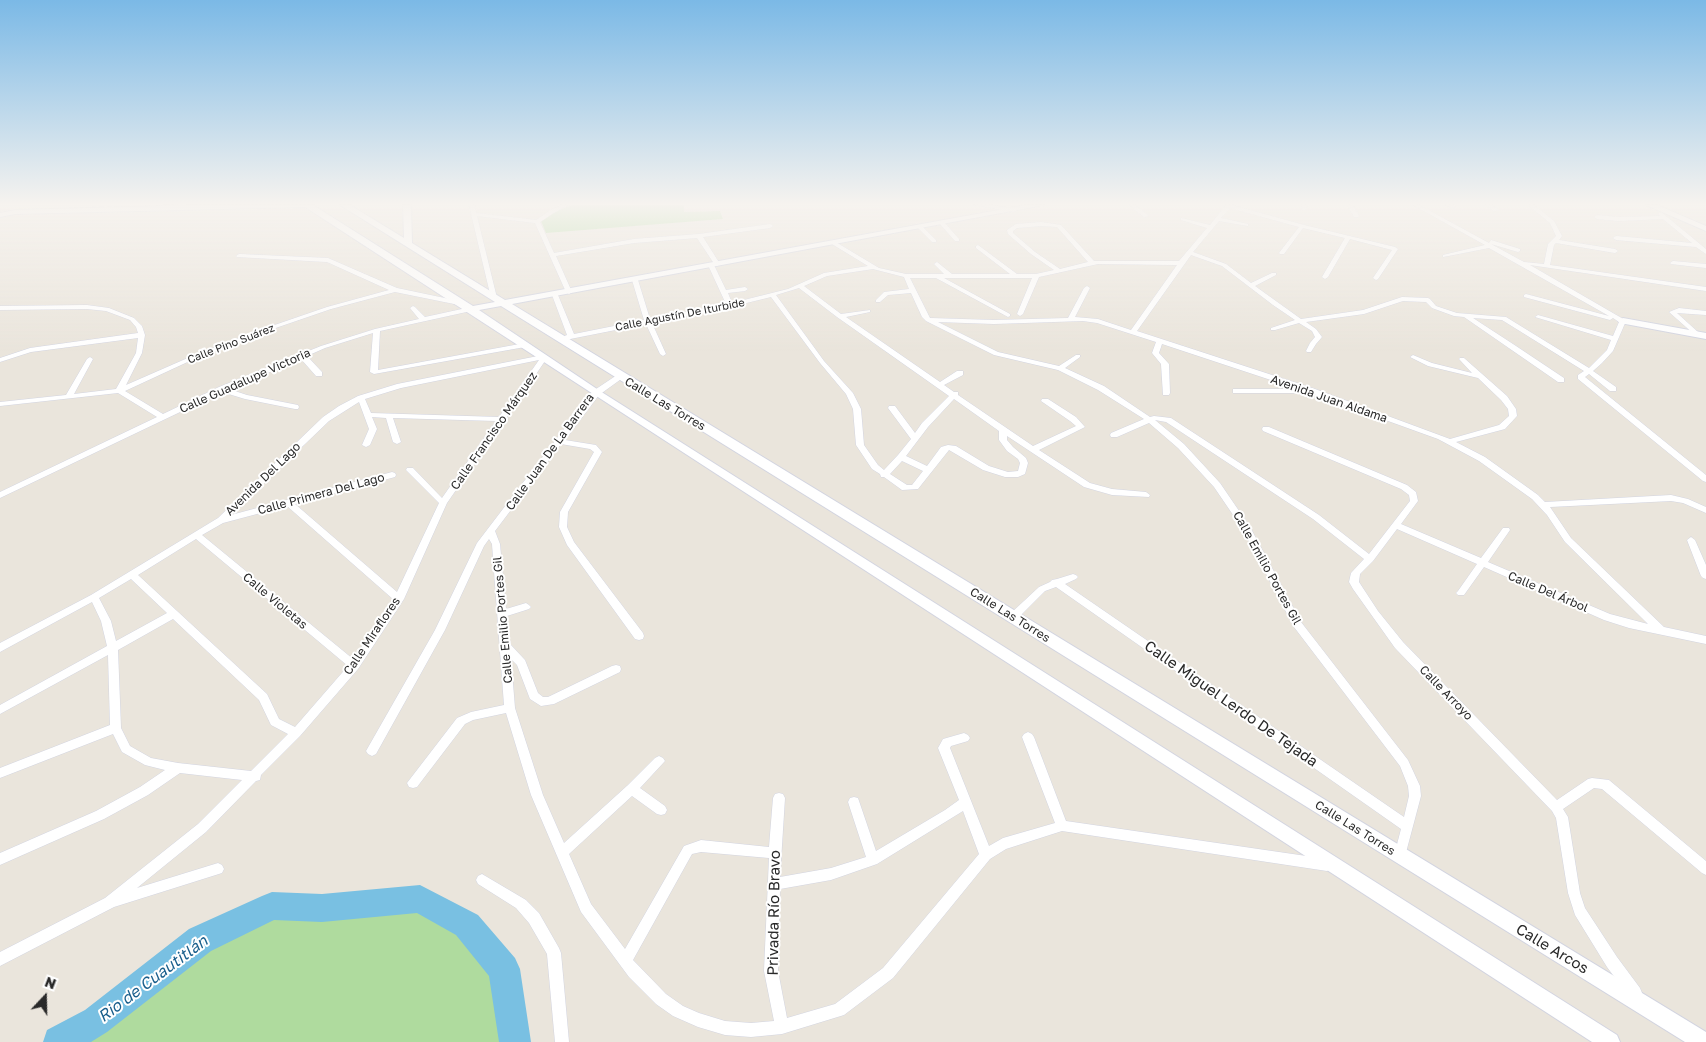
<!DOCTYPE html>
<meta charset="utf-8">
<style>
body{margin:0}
#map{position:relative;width:1706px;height:1042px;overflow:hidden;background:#eae5dc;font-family:"Golos Text",sans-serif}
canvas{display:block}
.north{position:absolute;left:20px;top:972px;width:50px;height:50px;-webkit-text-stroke:4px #fff;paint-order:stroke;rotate:21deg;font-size:14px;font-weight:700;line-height:20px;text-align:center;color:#292929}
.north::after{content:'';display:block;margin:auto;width:18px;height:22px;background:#292929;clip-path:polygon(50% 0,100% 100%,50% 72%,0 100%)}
</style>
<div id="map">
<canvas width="1706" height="1042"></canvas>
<div class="north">N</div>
</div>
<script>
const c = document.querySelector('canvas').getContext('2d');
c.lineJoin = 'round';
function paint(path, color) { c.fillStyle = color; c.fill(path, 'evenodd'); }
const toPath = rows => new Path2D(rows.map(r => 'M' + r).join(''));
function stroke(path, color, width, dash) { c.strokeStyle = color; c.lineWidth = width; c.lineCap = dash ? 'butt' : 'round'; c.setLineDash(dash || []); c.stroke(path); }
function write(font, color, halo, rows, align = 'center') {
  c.font = font + ' "Golos Text",sans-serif'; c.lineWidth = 4; c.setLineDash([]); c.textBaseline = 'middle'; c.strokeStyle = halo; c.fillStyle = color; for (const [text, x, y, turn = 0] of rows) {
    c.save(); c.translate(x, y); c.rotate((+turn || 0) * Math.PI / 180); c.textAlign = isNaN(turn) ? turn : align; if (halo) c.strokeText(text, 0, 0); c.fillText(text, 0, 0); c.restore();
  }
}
paint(toPath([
 [571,205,684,205,684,212,720,211,723,219,546,233,541,221,553,213],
 [420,899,467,925,504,969,515,1042,59,1042,96,1021,200,940,272,906,322,908]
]), '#afdb9e');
paint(toPath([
 [420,885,478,915,515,958,520,969,531,1042,499,1042,489,976,456,935,417,913,322,922,274,920,211,951,107,1032,91,1042,43,1042,47,1030,85,1010,189,929,262,896,272,892,322,894,420,885]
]), '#79c0e2');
const street = toPath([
 [469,205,475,205,476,213,536,220,551,210,561,205,568,205,555,212,540,222,554,253,634,239,699,234,770,224,773,226,770,228,703,237,720,264,717,266,715,265,697,238,634,243,556,256,572,292,569,294,566,292,535,223,477,216,497,298,494,300,491,298,469,205],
 [974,205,990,205,1014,208,1017,210,1014,212,974,205],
 [1129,205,1135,205,1149,216,1144,217,1129,205],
 [1226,205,1232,205,1304,225,1395,247,1398,249,1378,279,1376,280,1373,278,1392,250,1350,239,1328,277,1325,279,1322,277,1345,238,1303,228,1284,254,1280,254,1279,253,1299,227,1230,208,1221,218,1248,224,1248,226,1219,221,1193,252,1226,264,1251,283,1272,273,1276,273,1276,275,1255,286,1301,319,1363,310,1402,297,1428,298,1430,299,1436,306,1457,313,1506,317,1589,368,1607,350,1611,340,1535,317,1538,315,1613,336,1619,322,1613,318,1610,320,1524,297,1524,295,1526,294,1609,316,1489,248,1443,257,1443,255,1485,245,1413,205,1419,205,1489,243,1491,240,1520,249,1520,251,1518,252,1491,244,1524,262,1544,264,1548,244,1556,236,1550,223,1528,205,1534,205,1554,221,1562,236,1559,240,1615,249,1618,251,1615,253,1556,243,1554,245,1550,265,1706,287,1706,291,1530,265,1625,320,1626,321,1613,351,1602,363,1593,371,1616,387,1616,391,1610,391,1589,374,1585,377,1706,475,1706,482,1703,481,1578,379,1578,375,1584,371,1502,320,1473,318,1513,344,1564,378,1564,382,1558,382,1464,317,1454,316,1432,308,1426,302,1403,301,1364,314,1306,322,1316,329,1322,337,1316,344,1311,352,1307,352,1306,351,1310,343,1315,337,1312,331,1299,323,1275,330,1271,330,1271,328,1295,320,1273,305,1222,266,1191,255,1137,331,1315,389,1450,439,1499,425,1509,416,1508,409,1501,400,1478,378,1428,366,1410,357,1413,355,1432,363,1472,373,1459,359,1460,358,1464,358,1507,396,1516,409,1517,416,1505,429,1456,442,1485,457,1538,495,1545,502,1671,495,1688,499,1706,507,1706,513,1683,503,1671,501,1550,507,1571,538,1664,627,1706,636,1706,644,1629,628,1604,620,1484,567,1464,595,1458,595,1456,593,1458,591,1477,564,1397,529,1373,561,1360,574,1359,582,1378,611,1403,642,1557,800,1588,779,1592,778,1609,780,1706,861,1706,875,1702,873,1602,789,1594,788,1563,809,1568,817,1580,893,1585,908,1617,957,1640,988,1642,993,1640,998,1635,1000,1630,998,1607,967,1575,915,1568,893,1556,818,1552,811,1395,648,1353,589,1349,582,1351,573,1364,559,1313,519,1166,422,1155,420,1184,444,1220,483,1250,527,1301,622,1408,760,1420,786,1421,796,1404,860,1400,862,1396,860,1394,856,1401,829,1056,587,1045,591,1016,620,1010,620,1008,617,1010,614,1039,587,1050,582,1052,580,1057,579,1073,574,1076,575,1078,577,1076,579,1065,584,1404,817,1409,796,1408,786,1400,766,1294,627,1242,528,1214,487,1178,448,1149,423,1117,437,1111,437,1110,435,1111,433,1144,419,1098,390,1058,370,994,355,926,321,922,317,911,293,888,295,880,302,876,302,876,300,884,292,909,289,904,277,873,269,827,276,804,286,841,314,870,310,870,312,846,317,940,382,957,371,963,371,963,375,944,385,954,392,958,392,958,395,1033,446,1076,426,1070,421,1041,401,1042,399,1048,399,1076,417,1085,427,1039,450,1090,483,1112,489,1146,492,1150,495,1149,497,1112,495,1084,487,1007,436,1007,440,1013,447,1026,458,1028,463,1025,474,1018,477,1005,477,983,470,949,450,918,489,902,490,884,477,881,477,880,474,872,469,856,445,853,409,846,394,820,363,771,297,730,307,652,323,666,354,663,356,660,354,646,324,560,341,557,339,567,335,552,295,553,294,558,295,574,334,644,320,632,280,635,278,638,280,650,319,726,304,708,265,711,263,714,265,726,290,745,287,748,289,745,291,728,293,732,303,788,289,824,273,868,266,832,244,831,243,834,241,879,268,906,274,944,274,934,264,937,262,952,274,1010,274,976,248,976,246,978,245,1017,274,1036,274,1054,270,1031,254,1008,234,1007,230,1016,224,1041,222,1061,225,1094,261,1179,261,1207,228,1181,220,1181,218,1210,225,1226,205],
 [1041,226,1057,227,1088,262,1060,269,1035,252,1013,233,1013,231,1017,228,1041,226],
 [1098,264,1177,265,1131,330,1098,319,1075,317,1090,288,1087,286,1084,288,1068,318,994,320,930,318,910,278,936,278,1008,317,1010,316,1010,314,944,278,1032,278,1017,314,1020,316,1023,314,1039,277,1098,264],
 [799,288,837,317,949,396,922,423,915,433,895,406,889,406,888,408,911,439,898,455,884,470,878,465,864,445,861,409,853,393,824,361,776,295,799,288],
 [1083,321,1097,323,1156,342,1152,353,1161,364,1163,395,1169,395,1170,393,1169,364,1159,353,1162,344,1298,389,1233,389,1233,393,1301,393,1305,391,1438,439,1479,461,1532,499,1547,515,1565,542,1648,624,1610,614,1488,562,1510,530,1509,528,1503,528,1481,558,1401,524,1418,501,1416,492,1407,485,1269,427,1263,427,1262,429,1263,431,1401,489,1409,495,1410,501,1369,554,1319,515,1171,418,1154,416,1150,417,1104,386,1065,368,1080,357,1080,355,1076,355,1059,366,998,352,938,322,994,324,1083,321],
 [954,399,999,431,999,440,1007,451,1018,459,1020,463,1018,471,1008,472,989,466,956,446,948,445,941,447,927,466,906,456,928,427,954,399],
 [902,461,923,471,912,485,907,485,890,474,902,461],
 [1302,205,1308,205,1306,209,1304,210,1301,208,1302,205],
 [1347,205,1353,205,1359,216,1358,217,1354,217,1347,205],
 [1446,205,1453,205,1456,207,1453,209,1446,205],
 [1486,205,1492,205,1499,210,1494,211,1486,205],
 [1661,212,1706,249,1706,254,1696,247,1616,240,1613,238,1616,236,1692,243,1663,219,1618,221,1597,219,1594,217,1597,215,1618,217,1660,216,1658,214,1661,212],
 [940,222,944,222,959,239,959,241,955,241,940,224,940,222],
 [918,226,922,226,936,240,936,242,932,242,918,228,918,226],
 [239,254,328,258,397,288,459,301,462,303,459,305,395,292,331,309,264,332,194,359,125,391,163,414,219,387,321,346,375,329,419,319,410,308,413,306,415,307,425,317,471,307,474,309,471,311,380,331,378,370,525,343,528,345,525,347,374,374,370,372,373,333,325,348,307,356,322,372,322,376,316,376,301,359,229,389,247,395,298,405,299,407,298,409,295,409,245,399,222,392,0,498,0,492,157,417,118,393,0,406,0,402,66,395,87,359,90,357,93,359,74,394,116,389,136,353,138,338,31,352,0,362,0,358,30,348,138,333,136,327,130,320,106,311,87,309,0,310,0,306,87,305,109,308,134,318,142,326,145,335,142,353,126,385,190,357,260,330,327,307,389,290,327,262,237,257,236,256,239,254],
 [1673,261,1706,264,1706,268,1671,264,1670,263,1673,261],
 [1679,308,1706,311,1706,315,1677,313,1699,333,1699,335,1695,335,1669,312,1679,308],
 [543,355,547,358,507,417,508,419,507,421,504,421,447,503,404,599,358,669,300,736,261,775,260,780,256,781,206,832,137,888,218,863,222,865,224,869,222,873,114,907,0,966,0,952,105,898,198,824,242,780,180,773,148,795,104,819,0,865,0,853,96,811,140,787,165,770,145,765,122,752,113,734,0,778,0,768,110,725,108,655,0,714,0,705,107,646,101,621,92,602,0,652,0,643,91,595,218,518,323,417,339,406,358,396,397,384,543,355],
 [539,360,499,417,371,413,365,399,401,388,539,360],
 [359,402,369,429,362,445,366,447,370,445,377,429,372,417,386,418,393,442,397,444,401,442,393,418,496,421,442,498,413,468,407,468,406,470,439,503,397,592,295,504,395,477,396,475,395,473,392,472,231,515,329,421,359,402],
 [287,506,394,600,353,659,202,535,223,523,287,506],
 [196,539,348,666,295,727,279,719,267,694,138,575,196,539],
 [131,579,167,613,116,641,111,621,99,598,131,579],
 [173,619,259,700,271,725,288,734,251,771,178,763,151,758,130,746,121,728,118,650,173,619],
 [617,375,620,375,624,377,599,395,565,440,596,445,602,452,568,512,567,527,574,542,643,633,644,636,643,639,639,640,635,639,567,545,559,527,560,512,594,452,590,449,561,444,495,531,500,544,506,609,526,603,529,605,531,607,529,609,507,616,510,644,525,660,538,693,543,697,548,697,612,666,616,665,620,666,621,669,620,672,554,704,541,706,530,699,517,665,511,659,515,708,543,795,564,843,628,785,655,758,659,756,663,758,665,761,640,788,665,806,667,810,665,814,661,815,657,814,632,796,569,854,591,904,625,949,684,846,701,840,769,847,773,798,775,794,779,793,783,794,785,798,780,877,831,868,866,857,848,802,850,798,854,797,858,798,876,851,945,810,959,800,938,748,943,739,964,733,968,735,970,738,968,741,951,746,950,748,989,846,1003,838,1055,823,1022,737,1024,734,1028,732,1032,734,1034,737,1066,821,1327,859,1331,861,1333,865,1331,869,1327,871,1062,831,1006,849,990,859,893,978,844,1015,782,1034,751,1037,725,1035,698,1027,673,1016,656,1004,629,977,581,912,531,795,506,713,473,720,465,724,417,787,413,788,409,787,407,783,457,718,471,712,504,705,492,544,489,539,484,546,445,630,376,754,372,756,368,754,366,751,435,630,477,543,593,391,617,375],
 [963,811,979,854,883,968,835,1004,787,1018,778,971,780,889,831,880,877,864,963,811],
 [701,852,769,858,764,971,774,1021,751,1023,725,1021,699,1013,683,1006,666,994,633,960,692,854,701,852],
 [1691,537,1695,540,1706,565,1706,579,1703,578,1701,576,1687,540,1691,537],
 [482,874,526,900,539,913,559,948,561,953,569,1042,555,1042,547,954,529,923,516,908,478,884,476,880,478,876,482,874]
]);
const secondary = toPath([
 [198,205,313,205,473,306,495,302,340,205,350,205,404,238,403,205,411,205,412,243,505,300,1026,205,1044,205,512,304,1706,1032,1706,1042,1685,1042,501,306,479,310,600,391,1617,1035,1620,1042,1592,1042,305,207,15,214,0,217,0,213,15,210,198,205],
 [1646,205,1657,205,1706,226,1706,231,1646,205],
 [1623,318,1706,333,1706,339,1620,323,1618,321,1623,318]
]);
stroke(street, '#d2d4e0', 1);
stroke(secondary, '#d2d4e0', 2);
paint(street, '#fff');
paint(secondary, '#fff');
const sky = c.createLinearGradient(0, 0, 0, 351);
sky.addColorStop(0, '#7bb9e6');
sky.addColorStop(0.58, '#f6f3ef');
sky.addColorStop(1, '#f6f3ef00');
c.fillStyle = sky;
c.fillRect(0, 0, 1706, 351);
write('11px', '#292929', '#fff', [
 ["Calle Agustín De Iturbide",680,315,-11],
 ["Calle Pino Suárez",231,344,-21]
]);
write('12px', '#292929', '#fff', [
 ["Calle Guadalupe Victoria",245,381,-24],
 ["Avenida Juan Aldama",1329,399,19],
 ["Calle Las Torres",665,404,31],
 ["Calle Francisco Márquez",494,431,-55],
 ["Calle Juan De La Barrera",550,452,-54],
 ["Avenida Del Lago",263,479,-44],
 ["Calle Primera Del Lago",321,494,-15],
 ["Calle Emilio Portes Gil",1267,568,61],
 ["Calle Del Árbol",1548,592,23],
 ["Calle Violetas",275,601,40],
 ["Calle Las Torres",1010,615,32],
 ["Calle Emilio Portes Gil",503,620,-95],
 ["Calle Miraflores",372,636,-56],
 ["Calle Arroyo",1446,693,46],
 ["Calle Las Torres",1355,828,32]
]);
write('15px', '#292929', '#fff', [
 ["Calle Miguel Lerdo De Tejada",1231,704,35],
 ["Privada Río Bravo",774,913,-89],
 ["Calle Arcos",1552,949,31]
]);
write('italic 16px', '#1a5f8c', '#fff', [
 ["Rio de Cuautitlán",153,979,-37]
]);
</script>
